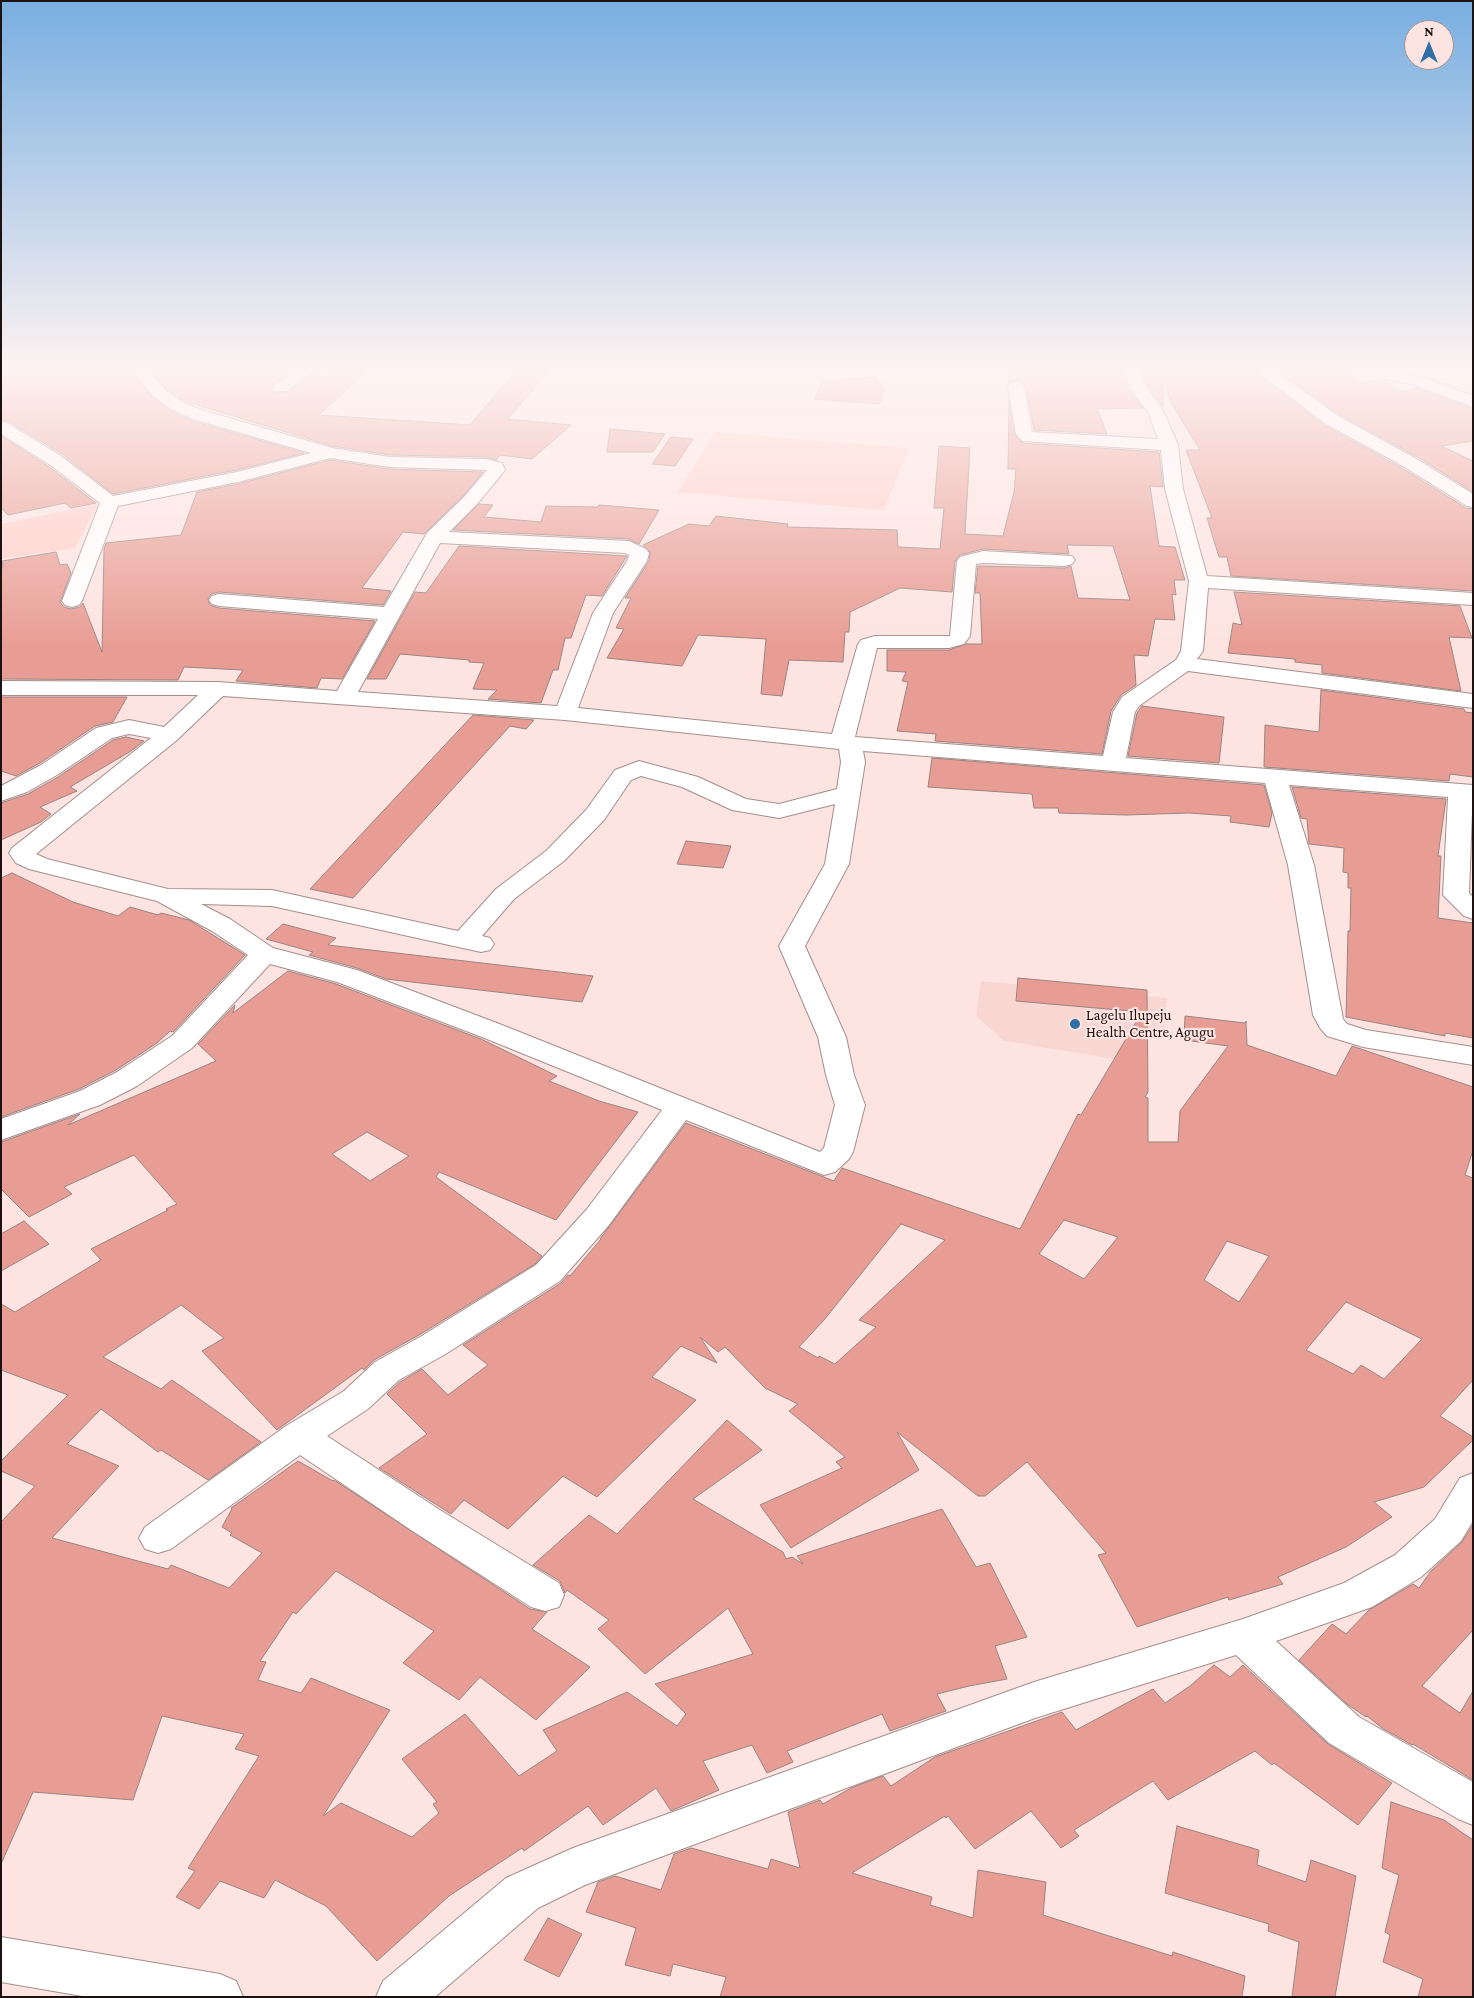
<!DOCTYPE html>
<style>
body{margin:0}
#map{position:relative;width:1474px;height:1998px;overflow:hidden;background:#fde4e1;font-family:"Crimson Pro",serif}
canvas{display:block}
.frame{position:absolute;inset:0;border:2px solid #1b1211;pointer-events:none}
.north{position:absolute;left:1404px;top:20px;width:50px;height:50px;box-sizing:border-box;background:#fde4e1;border:1px solid #a3908e;border-radius:50%;rotate:0deg;font-size:14px;font-weight:700;line-height:20px;text-align:center;color:#1b1211}
.north::after{content:'';display:block;margin:auto;width:18px;height:22px;background:#2f6fa6;clip-path:polygon(50% 0,100% 100%,50% 72%,0 100%)}
</style>
<div id="map">
<canvas width="1474" height="1998"></canvas>
<div class="frame"></div>
<div class="north">N</div>
</div>
<script>
const c = document.querySelector('canvas').getContext('2d');
c.lineJoin = 'round';
function paint(path, color) { c.fillStyle = color; c.fill(path, 'evenodd'); }
const toPath = rows => new Path2D(rows.map(r => 'M' + r).join(''));
function stroke(path, color, width, dash) { c.strokeStyle = color; c.lineWidth = width; c.lineCap = dash ? 'butt' : 'round'; c.setLineDash(dash || []); c.stroke(path); }
function write(font, color, halo, rows, align = 'center') {
  c.font = font + ' "Crimson Pro",serif'; c.lineWidth = 4.5; c.setLineDash([]); c.textBaseline = 'middle'; c.strokeStyle = halo; c.fillStyle = color; for (const [text, x, y, turn = 0] of rows) {
    c.save(); c.translate(x, y); c.rotate((+turn || 0) * Math.PI / 180); c.textAlign = isNaN(turn) ? turn : align; if (halo) c.strokeText(text, 0, 0); c.fillText(text, 0, 0); c.restore();
  }
}
paint(toPath([
 [981,981,1167,998,1163,1038,1140,1032,1126,1061,1004,1041,976,1016]
]), '#f8d7d2');
paint(toPath([
 [715,432,909,448,884,510,678,492],
 [98,504,75,548,1,559,1,524]
]), '#ffcec8');
stroke(toPath([
 [1460,368,1473,371]
]), '#70a5d6', 5);
const building = toPath([
 [30,368,66,368,71,371,86,368,130,368,152,397,170,411,192,421,304,453,237,470,113,494,62,454,8,421,1,420,1,377,30,368],
 [150,368,256,368,290,372,273,384,271,389,275,393,288,392,311,375,328,377,334,370,366,372,319,415,470,425,518,368,551,368,508,419,571,425,532,459,500,455,496,460,486,457,390,455,332,446,184,401,166,389,150,368],
 [1009,368,1121,368,1128,389,1143,408,1097,409,1107,434,1034,430,1026,387,1023,382,1017,380,1009,383,1009,368],
 [1141,368,1252,372,1253,375,1259,375,1325,426,1402,468,1466,508,1473,509,1473,591,1231,576,1227,557,1219,557,1207,518,1212,518,1186,450,1200,450,1171,403,1163,376,1163,407,1148,386,1141,368],
 [1340,368,1362,383,1379,380,1402,392,1416,388,1473,409,1473,441,1441,446,1473,461,1473,492,1416,456,1339,414,1281,373,1340,368],
 [876,377,885,390,879,404,814,399,823,381,876,377],
 [1009,401,1014,434,1022,443,1159,452,1163,487,1150,486,1159,546,1175,547,1185,580,1174,580,1176,595,1172,594,1175,620,1155,619,1148,656,1134,655,1136,685,1121,695,1111,711,1102,754,935,741,936,734,897,731,908,682,902,681,906,672,887,671,887,650,949,650,966,644,982,644,980,593,975,593,978,566,1065,568,1071,566,1078,598,1130,600,1113,546,1067,545,1069,554,983,549,960,555,955,561,952,592,900,588,850,612,849,632,845,632,843,662,789,660,782,696,761,694,766,639,698,635,682,666,607,658,624,629,616,628,631,598,625,598,649,561,650,552,643,545,689,524,709,526,716,516,788,524,787,527,897,530,898,547,940,549,944,508,934,508,939,446,970,448,965,534,1003,536,1014,492,1016,469,1008,469,1009,401],
 [610,429,665,434,653,452,607,452,610,429],
 [1,436,48,466,96,503,71,508,65,503,8,515,1,508,1,436],
 [671,437,693,439,675,466,652,464,671,437],
 [330,460,390,469,483,472,464,495,424,534,403,532,362,588,391,591,383,605,219,592,211,594,208,599,210,605,219,608,375,621,342,679,321,678,317,688,236,681,243,670,184,667,178,680,1,679,1,567,3,567,2,561,56,552,60,565,67,564,71,573,60,602,64,607,71,609,80,607,83,603,102,652,104,549,106,543,181,535,197,492,238,484,330,460],
 [479,504,493,505,484,517,541,522,546,506,597,507,599,505,659,510,639,544,629,539,453,530,479,504],
 [459,546,627,556,602,596,586,595,571,638,565,638,558,670,553,670,541,703,488,699,497,690,473,689,484,663,469,662,469,660,400,654,386,679,367,679,415,592,426,593,459,546],
 [1234,592,1460,606,1472,638,1449,637,1461,691,1322,673,1322,665,1295,662,1295,659,1228,653,1233,623,1242,625,1234,592],
 [1321,690,1464,709,1465,712,1473,713,1473,777,1450,774,1449,781,1264,767,1265,725,1319,732,1321,690],
 [1,697,127,697,113,722,95,726,40,763,16,776,1,771,1,697],
 [1142,706,1224,717,1219,763,1128,756,1137,713,1142,706],
 [473,715,534,720,526,729,510,726,353,898,310,889,473,715],
 [126,737,144,741,131,751,70,787,77,791,40,807,51,814,41,822,1,840,1,803,28,794,58,777,113,740,126,737],
 [932,758,1264,785,1272,813,1269,827,1230,822,1231,816,1189,813,1126,815,1059,813,1058,808,1034,808,1032,794,928,787,932,758],
 [1292,787,1446,799,1438,856,1441,856,1438,918,1473,923,1473,1038,1445,1033,1445,1036,1346,1017,1348,931,1350,931,1351,888,1348,888,1348,873,1343,872,1344,848,1309,844,1307,819,1301,818,1292,787],
 [686,841,731,846,723,868,677,864,686,841],
 [12,873,73,902,118,916,130,907,158,915,161,913,189,920,245,955,173,1032,170,1031,157,1043,116,1070,79,1089,1,1117,1,878,12,873],
 [283,924,336,938,328,945,593,976,582,1002,386,979,357,968,309,955,313,952,266,939,283,924],
 [288,971,336,984,481,1039,557,1076,549,1081,599,1101,638,1112,556,1220,439,1172,436,1177,542,1256,535,1264,419,1335,374,1360,364,1370,362,1368,277,1430,202,1351,224,1338,181,1305,103,1357,161,1389,172,1380,261,1442,208,1480,161,1450,158,1452,101,1409,67,1444,119,1466,52,1538,168,1569,171,1565,229,1588,262,1553,230,1535,232,1533,222,1527,232,1509,231,1508,298,1461,333,1481,334,1480,530,1609,547,1612,532,1629,590,1667,536,1720,480,1677,459,1700,403,1663,434,1631,336,1571,296,1614,293,1612,260,1661,266,1662,258,1680,301,1693,311,1678,390,1710,323,1816,341,1803,412,1837,439,1813,433,1804,437,1802,402,1759,465,1714,519,1776,557,1751,543,1730,627,1692,677,1726,686,1714,655,1684,753,1654,728,1608,645,1674,598,1629,609,1620,567,1590,565,1593,560,1581,533,1565,589,1515,617,1534,727,1420,762,1450,693,1499,783,1552,786,1559,792,1557,803,1564,797,1556,942,1509,976,1567,990,1563,1027,1637,995,1646,1007,1679,969,1686,937,1694,946,1711,890,1731,882,1714,787,1751,793,1762,767,1773,752,1745,703,1761,719,1790,671,1811,656,1788,603,1825,588,1806,524,1851,522,1848,449,1896,377,1961,326,1906,275,1880,264,1898,220,1881,199,1909,176,1897,195,1871,188,1868,259,1756,235,1749,244,1734,162,1716,133,1800,33,1792,1,1864,1,1522,35,1486,1,1471,1,1461,68,1395,1,1370,1,1304,15,1312,101,1260,91,1249,168,1210,166,1209,177,1204,134,1155,64,1187,72,1194,29,1217,1,1189,1,1142,80,1114,68,1125,216,1061,198,1044,235,1005,233,1013,288,971],
 [367,1132,409,1156,370,1181,332,1154,367,1132],
 [1018,978,1147,990,1148,1092,1145,1097,1148,1098,1148,1142,1178,1142,1180,1111,1228,1046,1184,1040,1185,1016,1245,1023,1246,1021,1247,1045,1336,1076,1352,1046,1473,1087,1473,1150,1465,1175,1473,1178,1473,1380,1440,1416,1473,1437,1473,1440,1424,1487,1374,1502,1392,1517,1346,1547,1278,1577,1283,1584,1229,1600,1228,1597,1137,1627,1098,1555,1106,1553,1027,1462,985,1496,978,1496,897,1432,919,1470,791,1548,760,1505,842,1468,836,1462,845,1457,789,1411,798,1404,765,1388,725,1347,718,1352,700,1337,717,1363,681,1346,652,1377,696,1400,597,1497,563,1476,508,1529,464,1500,451,1514,379,1468,427,1434,387,1394,400,1382,422,1369,448,1395,488,1365,463,1345,561,1283,568,1275,570,1276,601,1239,600,1239,686,1123,834,1181,842,1168,1020,1229,1078,1114,1081,1115,1142,1012,1016,1001,1018,978],
 [1064,1220,1118,1237,1084,1279,1039,1254,1064,1220],
 [901,1224,945,1240,859,1320,876,1327,835,1364,819,1356,818,1358,799,1347,824,1320,901,1224],
 [1227,1241,1269,1256,1239,1302,1204,1280,1227,1241],
 [1346,1302,1422,1339,1384,1379,1361,1365,1353,1374,1306,1350,1346,1302],
 [24,1221,49,1244,1,1271,1,1234,24,1221],
 [1473,1525,1473,1630,1422,1686,1460,1713,1473,1691,1473,1780,1413,1744,1412,1745,1382,1728,1367,1716,1366,1717,1347,1704,1299,1660,1332,1624,1346,1634,1369,1610,1413,1584,1419,1588,1431,1571,1462,1542,1473,1525],
 [1214,1665,1230,1677,1243,1665,1328,1744,1392,1783,1358,1825,1274,1763,1272,1765,1255,1751,1168,1800,1153,1781,1074,1830,1079,1836,1061,1848,1031,1811,975,1849,948,1816,946,1818,945,1816,852,1873,932,1897,930,1905,973,1918,978,1870,1046,1882,1043,1915,1172,1956,1173,1952,1245,1976,1242,1997,720,1997,726,1977,673,1964,670,1976,625,1965,636,1928,586,1912,598,1882,615,1876,661,1890,674,1854,691,1848,768,1869,771,1859,800,1868,788,1812,820,1800,823,1804,851,1788,883,1776,891,1786,935,1757,1062,1712,1076,1730,1153,1689,1165,1703,1190,1686,1214,1665],
 [1391,1802,1444,1820,1473,1840,1473,1997,1418,1997,1423,1979,1383,1962,1390,1935,1385,1932,1399,1875,1382,1868,1391,1802],
 [1177,1826,1259,1850,1257,1865,1306,1882,1311,1860,1356,1876,1335,1997,1292,1997,1299,1942,1268,1931,1269,1924,1165,1893,1177,1826],
 [548,1918,582,1934,559,1977,524,1960,548,1918]
]);
paint(building, '#e89d94');
stroke(building, '#9a8380', 1);
const minor = toPath([
 [1,368,18,368,16,371,1,375,1,368],
 [132,368,148,368,165,390,183,403,205,411,332,448,390,457,486,459,502,463,505,470,502,474,477,504,449,532,629,541,646,549,649,553,647,561,613,613,578,708,832,734,858,644,861,640,875,636,950,636,957,561,960,557,983,551,1072,556,1075,560,1072,564,1065,566,983,563,976,564,970,636,964,644,949,648,877,648,855,737,1103,756,1113,712,1122,697,1176,660,1181,651,1189,581,1165,489,1161,450,1022,441,1016,434,1008,387,1010,384,1016,382,1022,384,1024,387,1032,432,1158,439,1148,412,1130,388,1123,368,1139,368,1146,387,1164,412,1178,445,1183,489,1207,576,1473,593,1473,605,1208,588,1203,651,1197,659,1473,694,1473,708,1188,671,1139,706,1135,712,1126,758,1473,785,1469,893,1473,897,1473,919,1464,916,1443,895,1448,797,1289,785,1314,865,1343,1019,1347,1024,1366,1030,1473,1047,1473,1065,1363,1047,1327,1036,1320,1028,1313,1015,1288,865,1265,783,863,751,865,762,849,864,805,946,846,1037,854,1075,865,1105,853,1152,849,1159,835,1172,824,1175,686,1120,609,1225,560,1281,444,1355,399,1380,368,1409,327,1436,440,1510,559,1583,564,1595,559,1607,545,1611,531,1607,414,1532,300,1455,171,1549,158,1553,145,1549,139,1538,145,1527,286,1426,344,1391,375,1362,420,1337,536,1265,587,1209,662,1110,482,1037,337,982,270,964,192,1048,137,1086,100,1105,1,1140,1,1119,80,1091,117,1072,172,1036,248,955,212,931,157,901,29,869,16,863,9,853,12,848,151,738,129,734,112,738,57,775,27,792,1,801,1,786,41,765,96,728,129,720,164,727,198,695,1,695,1,681,218,682,337,691,378,619,219,606,212,604,209,600,212,596,219,594,384,607,427,533,465,496,487,470,390,467,330,458,238,482,118,506,82,601,79,605,72,607,65,605,62,601,100,503,49,464,1,434,1,422,7,423,61,456,113,496,237,472,311,453,193,419,171,409,153,396,132,368],
 [440,543,625,553,629,555,627,561,593,613,557,706,358,692,440,543],
 [223,696,565,720,839,749,841,762,837,789,779,804,746,799,698,777,639,761,615,770,586,810,546,851,496,889,458,931,272,890,168,889,47,859,36,854,177,740,223,696],
 [641,776,682,787,732,810,779,818,835,804,825,864,779,946,818,1037,826,1075,835,1105,824,1148,820,1152,502,1025,357,970,273,948,230,919,201,904,272,906,481,952,490,950,494,944,490,938,482,936,514,899,564,861,604,820,631,780,641,776],
 [299,368,317,368,287,391,275,391,273,388,275,385,299,368],
 [1253,368,1271,368,1338,416,1415,458,1473,494,1473,507,1467,506,1403,466,1326,424,1253,368],
 [1346,368,1377,368,1422,377,1473,396,1473,407,1412,384,1354,373,1348,371,1346,368],
 [1473,1473,1473,1521,1461,1541,1421,1577,1372,1607,1276,1641,1359,1717,1473,1782,1473,1825,1458,1819,1329,1743,1236,1655,1035,1718,585,1885,538,1908,435,1997,376,1997,383,1981,506,1878,573,1848,1034,1682,1243,1619,1344,1583,1395,1555,1435,1519,1460,1478,1473,1473]
]);
const major = toPath([
 [1,1937,220,1974,236,1981,243,1997,88,1997,1,1982,1,1937]
]);
stroke(minor, '#a58e8b', 2);
stroke(major, '#a58e8b', 2);
paint(minor, '#fff');
paint(major, '#fff');
const sky = c.createLinearGradient(0, 0, 0, 647);
sky.addColorStop(0, '#78aee1');
sky.addColorStop(0.57, '#fef3f2');
sky.addColorStop(1, '#fef3f200');
c.fillStyle = sky;
c.fillRect(0, 0, 1474, 647);
for (const [x, y, r, color] of [
 [1075,1024,6,"#2f6fa6"]
]) { const dot = new Path2D(); dot.arc(x, y, r, 0, 2 * Math.PI); c.fillStyle = color; c.fill(dot); stroke(dot, '#fde4e1', 2); }
write('15px', '#1b1211', '#fde4e1', [
 ["Lagelu Ilupeju",1086,1015],
 ["Health Centre, Agugu",1086,1032]
], 'left');
</script>
